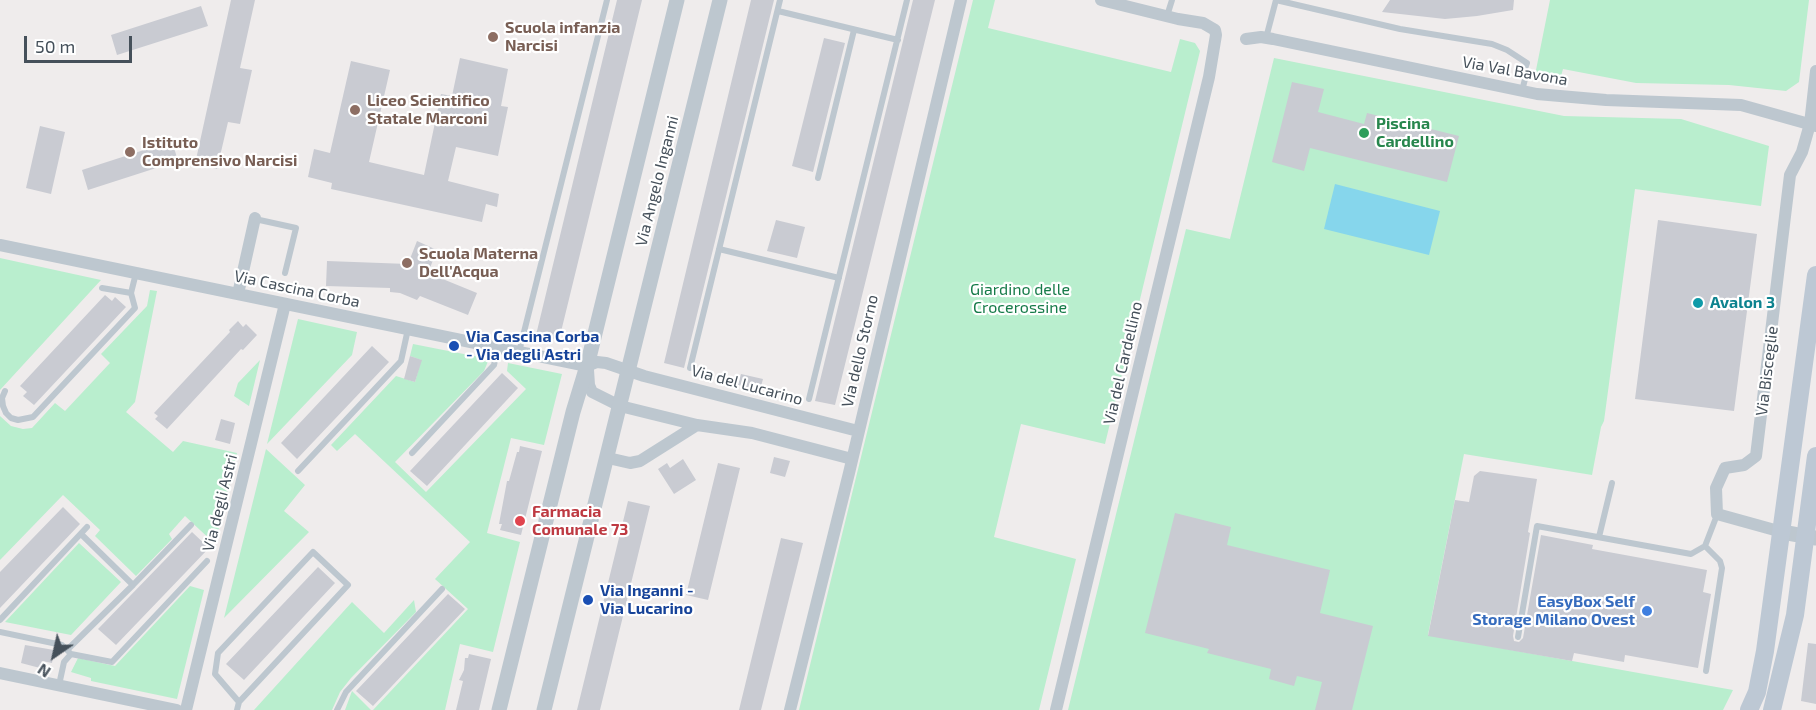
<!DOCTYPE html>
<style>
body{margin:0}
#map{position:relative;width:1816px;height:710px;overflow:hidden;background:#efecec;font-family:"Exo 2",sans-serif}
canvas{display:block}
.north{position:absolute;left:24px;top:626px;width:60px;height:60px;-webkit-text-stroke:4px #fff;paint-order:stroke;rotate:214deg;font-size:16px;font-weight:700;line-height:24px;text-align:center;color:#45505a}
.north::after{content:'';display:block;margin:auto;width:21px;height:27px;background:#45505a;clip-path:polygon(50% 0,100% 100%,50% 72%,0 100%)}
.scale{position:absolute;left:24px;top:36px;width:108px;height:27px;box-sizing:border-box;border:3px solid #45505a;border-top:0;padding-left:8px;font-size:18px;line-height:21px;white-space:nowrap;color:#45505a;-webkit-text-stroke:4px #fff;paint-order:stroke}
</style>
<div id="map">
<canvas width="1816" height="710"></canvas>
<div class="north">N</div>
<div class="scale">50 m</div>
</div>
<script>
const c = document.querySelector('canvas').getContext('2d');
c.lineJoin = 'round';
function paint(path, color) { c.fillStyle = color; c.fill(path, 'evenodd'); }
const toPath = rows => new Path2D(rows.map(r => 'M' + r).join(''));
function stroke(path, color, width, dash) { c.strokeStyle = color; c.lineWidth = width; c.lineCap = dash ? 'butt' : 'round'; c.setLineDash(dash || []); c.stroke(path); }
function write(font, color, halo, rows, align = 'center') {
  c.font = font + ' "Exo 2",sans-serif'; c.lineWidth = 4.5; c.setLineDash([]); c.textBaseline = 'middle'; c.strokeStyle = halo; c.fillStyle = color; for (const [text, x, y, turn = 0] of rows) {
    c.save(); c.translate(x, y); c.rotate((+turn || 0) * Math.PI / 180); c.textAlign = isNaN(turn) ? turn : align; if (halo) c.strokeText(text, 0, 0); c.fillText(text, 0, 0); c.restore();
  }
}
paint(toPath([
 [973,0,995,0,988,28,1171,72,1180,39,1195,43,1200,51,1105,444,1021,424,994,537,1076,559,1039,710,799,710],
 [1550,0,1809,0,1799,82,1786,91,1729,85,1636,83,1563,69,1560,80,1535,75],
 [1274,58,1564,116,1681,119,1769,146,1761,206,1635,189,1604,421,1601,427,1592,475,1464,454,1428,635,1733,690,1723,710,1068,710,1186,229,1230,239],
 [0,258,101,280,0,390],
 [150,290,157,291,135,402,126,412,173,452,183,441,237,453,215,544,185,516,169,534,172,539,136,576,95,536,100,530,63,495,0,560,0,416,11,426,23,429,32,428,55,403,65,411,110,363,101,354,147,306],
 [298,319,357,332,352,355,267,444],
 [413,344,489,359,484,371,395,462,426,492,526,389,507,371,508,363,562,374,544,445,511,438,487,533,520,542,493,652,460,644,445,710,373,710,468,609,435,579,470,542,355,434,337,451,331,445,396,376,415,382,421,360,410,356],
 [260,360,249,406,234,396,238,383],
 [266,449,305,485,284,511,309,532,224,618],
 [79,543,121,582,71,635,5,622],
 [190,586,204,590,177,699,91,681,91,678,71,672,78,658,115,666],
 [414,600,416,612,351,678,340,692,332,710,254,710,352,602,384,633],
 [352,691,371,710,345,710]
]), '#b9eece');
paint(toPath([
 [1335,184,1440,211,1429,255,1324,229]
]), '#86d6ec');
paint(toPath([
 [231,0,255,0,240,68,252,70,240,124,228,122,217,169,195,164],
 [617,0,642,0,559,340,536,335],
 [751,0,774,0,684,368,664,363],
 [913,0,935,0,835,405,815,401],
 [1390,0,1514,0,1513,10,1477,16,1445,19,1382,12],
 [201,6,208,26,117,55,111,35],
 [824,38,845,43,813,172,792,166],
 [460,58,508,69,501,106,508,107,498,156,456,147,448,181,499,194,497,207,486,204,482,222,331,189,332,183,308,177,314,149,330,153,351,61,390,70,369,162,424,175,441,94,452,96],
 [1292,82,1324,89,1318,112,1364,124,1367,113,1459,136,1447,182,1310,148,1304,171,1272,162],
 [40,126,65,132,51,194,26,188],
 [172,141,178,161,88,190,82,170],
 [776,220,805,227,797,258,767,251],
 [1658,220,1757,234,1734,411,1635,399],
 [417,241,437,250,428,273,477,293,468,315,420,296,417,300,400,293,390,292,390,288,326,286,327,261,408,264],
 [105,295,112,301,115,297,126,307,34,405,23,396,27,392,20,386],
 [238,321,243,327,246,324,257,335,243,350,241,349,167,429,155,419,158,416,154,413,230,332,229,330],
 [372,346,389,362,297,459,281,443],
 [410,356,422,360,415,382,404,379],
 [502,373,518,388,427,486,410,471],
 [741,374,763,379,760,390,738,385],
 [221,419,235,423,230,444,215,440],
 [520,446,542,451,521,535,500,530,502,524,499,524,507,481,509,481,517,452,519,452],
 [774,457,790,461,785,477,770,473],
 [683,459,696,480,674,494,658,469,667,463,670,468],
 [718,463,740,468,708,600,686,595],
 [1480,471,1537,479,1528,532,1530,533,1513,636,1514,641,1519,642,1523,638,1541,535,1593,545,1592,549,1707,570,1703,592,1711,594,1698,668,1625,655,1624,662,1574,653,1572,661,1428,636,1455,500,1469,502,1474,476],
 [628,501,650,506,600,710,577,710],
 [63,507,80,524,0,608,0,572],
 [1175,513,1231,527,1227,545,1330,570,1320,613,1373,626,1352,710,1315,710,1322,682,1297,676,1294,686,1269,679,1271,669,1207,653,1209,649,1145,633],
 [192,532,209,548,116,645,98,629],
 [781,538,803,543,761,710,739,710],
 [318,567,335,583,244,680,226,664],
 [448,594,465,609,373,706,356,691],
 [1808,643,1816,644,1816,704,1801,701],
 [25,645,54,650,52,663,42,661,40,668,21,663],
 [469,654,491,659,479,710,456,710,463,681,459,680,464,670,465,658,468,658]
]), '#c9cbd2');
stroke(toPath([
 [1276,0,1400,29,1492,44,1507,50,1527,63,1523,74,1525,79,1522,91],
 [778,11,898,40],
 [1167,16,1172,0],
 [1266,38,1276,0],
 [818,178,854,30],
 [255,219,296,228,285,273],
 [719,249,839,278],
 [102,288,131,293],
 [519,352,607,0],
 [690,368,780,0],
 [5,391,2,398,3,406,6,413,11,418,18,420,33,417,135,308,131,293,136,273],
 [809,399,907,0],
 [412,453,494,365,498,347],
 [298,471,401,361,408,329],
 [1599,537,1612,483],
 [1705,546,1720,561,1722,568,1706,671],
 [133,585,191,525],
 [0,620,87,527],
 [0,632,62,645,71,654,64,662,59,685],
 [1518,637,1537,526,1691,554,1705,546,1717,515],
 [67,650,133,585,81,534],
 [71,654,112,662,207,561],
 [237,710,239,702,348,585,313,552,218,653,215,674,239,702],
 [337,710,346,692,442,589]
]), '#bdc7cf', 6);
stroke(toPath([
 [1246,39,1261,37,1273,39,1537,94,1606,100,1741,105,1816,126],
 [0,245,587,366],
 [238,294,255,218],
 [587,366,597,362,606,363,644,376,858,431],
 [588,370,589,385,592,392,620,406,697,425,752,433,852,459],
 [608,458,630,463,640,461,697,425],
 [1782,532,1717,514,1716,488,1725,468,1744,465,1756,456,1790,175,1802,152,1810,124,1816,71],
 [0,673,177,710],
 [186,710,285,304],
 [790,710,849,473,961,0],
 [1056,710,1209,77,1216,35,1215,30,1203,23,1178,19,1101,0]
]), '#bdc7cf', 12);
stroke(toPath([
 [1782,532,1816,538],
 [499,710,573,412,587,366,677,0],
 [544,710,720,0]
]), '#bdc7cf', 15);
stroke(toPath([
 [1749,710,1757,692,1765,651,1816,275],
 [1772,710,1795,615,1816,456]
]), '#bdc8d4', 18);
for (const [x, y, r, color] of [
 [493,37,6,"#8d6e63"],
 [355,110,6,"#8d6e63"],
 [1364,133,6,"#2e9e5b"],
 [130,152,6,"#8d6e63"],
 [407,263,6,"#8d6e63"],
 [1698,303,6,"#0f9aa8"],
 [454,346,6,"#1a4fb4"],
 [520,521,6,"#e0444e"],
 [588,600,6,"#1a4fb4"],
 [1647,611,6,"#3f7fe0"]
]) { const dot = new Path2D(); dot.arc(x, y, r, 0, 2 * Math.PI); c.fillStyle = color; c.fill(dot); stroke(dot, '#fff', 2); }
write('bold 16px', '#785e54', '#fff', [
 ["Scuola infanzia",505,28],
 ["Narcisi",505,46],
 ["Liceo Scientifico",367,101],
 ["Statale Marconi",367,119],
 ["Istituto",142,143],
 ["Comprensivo Narcisi",142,161],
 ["Scuola Materna",419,254],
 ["Dell'Acqua",419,272]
], 'left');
write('16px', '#45505a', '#fff', [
 ["Via Val Bavona",1515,71,10],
 ["Via Angelo Inganni",657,181,-76],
 ["Via Cascina Corba",297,289,12],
 ["Via dello Storno",860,351,-77],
 ["Via del Cardellino",1123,363,-77],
 ["Via Bisceglie",1767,371,-83],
 ["Via del Lucarino",747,385,15],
 ["Via degli Astri",220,503,-76]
]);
write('bold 16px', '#27864d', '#fff', [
 ["Piscina",1376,124],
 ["Cardellino",1376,142]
], 'left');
write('16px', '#167b49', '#fff', [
 ["Giardino delle",1020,290],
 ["Crocerossine",1020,308]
]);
write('bold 16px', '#0d838f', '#fff', [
 ["Avalon 3",1710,303]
], 'left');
write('bold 16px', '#164399', '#fff', [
 ["Via Cascina Corba",466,337],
 ["- Via degli Astri",466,355],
 ["Via Inganni -",600,591],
 ["Via Lucarino",600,609]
], 'left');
write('bold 16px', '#be3a42', '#fff', [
 ["Farmacia",532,512],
 ["Comunale 73",532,530]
], 'left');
write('bold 16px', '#366cbe', '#fff', [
 ["EasyBox Self",1635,602],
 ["Storage Milano Ovest",1635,620]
], 'right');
</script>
